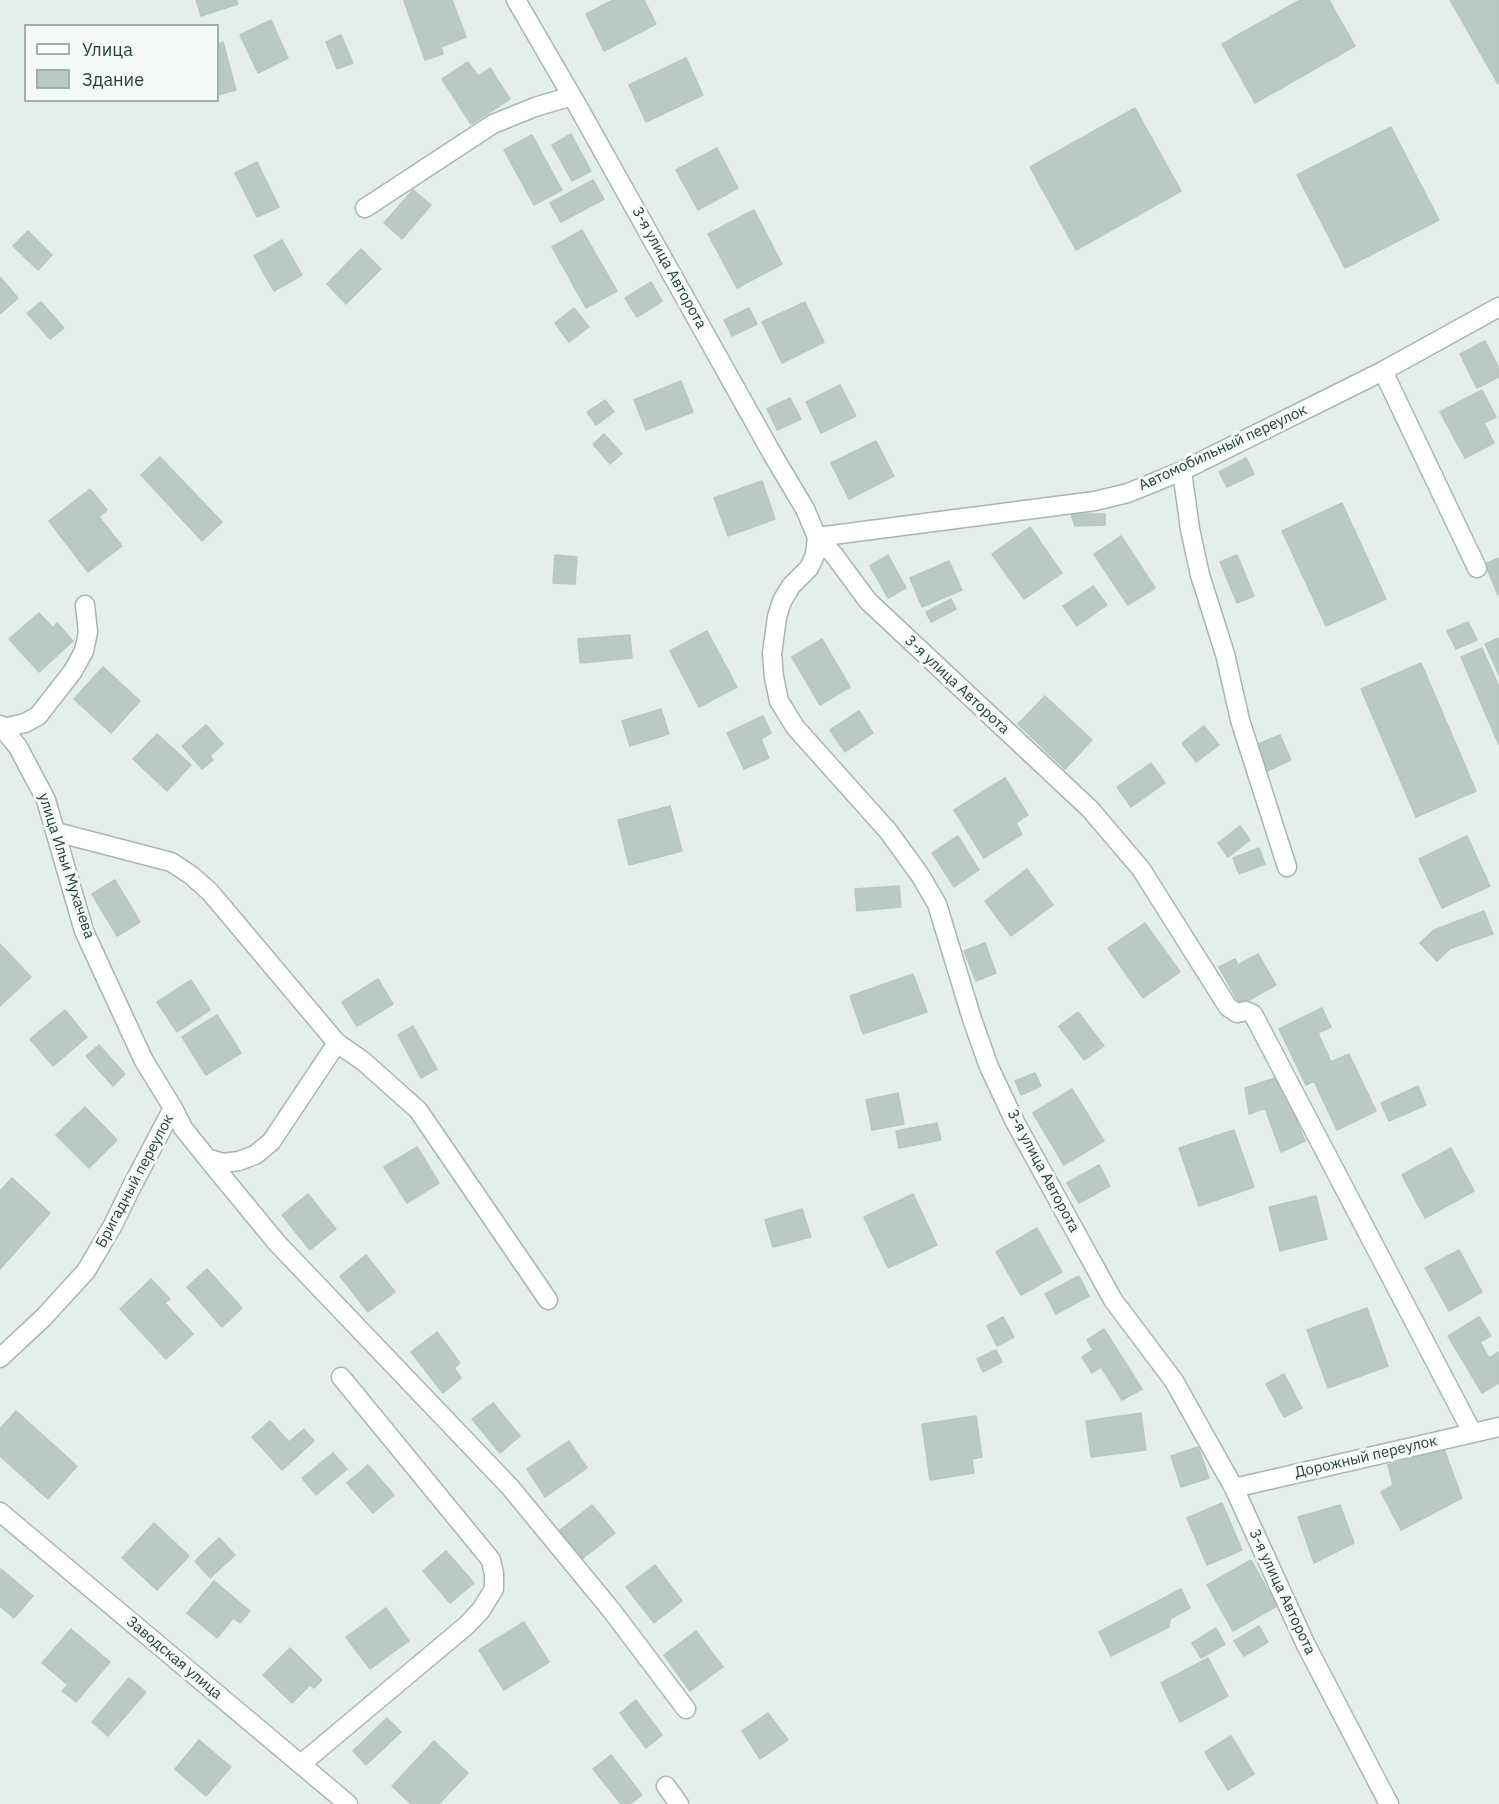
<!DOCTYPE html>
<meta charset="utf-8">
<style>
body{margin:0}
#map{position:relative;width:1499px;height:1804px;overflow:hidden;background:#e4eeeb;font-family:"IBM Plex Sans",sans-serif}
canvas{display:block}
.legend{position:absolute;left:24px;top:24px;width:195px;height:78px;box-sizing:border-box;background:#f5faf8;border:2px solid #a1b0ad;margin:0;padding:8px 10px;list-style:none;font-size:18px;color:#22413c}
.legend li{display:flex;align-items:center;gap:12px;height:30px}
.legend b{width:30px;border:2px solid #a1b0ad}
</style>
<div id="map">
<canvas width="1499" height="1804"></canvas>
<ul class="legend">
<li><b style="height:8px;background:#fff"></b>Улица</li>
<li><b style="height:16px;background:#b9c9c4"></b>Здание</li>
</ul>
</div>
<script>
const c = document.querySelector('canvas').getContext('2d');
c.lineJoin = 'round';
function paint(path, color) { c.fillStyle = color; c.fill(path, 'evenodd'); }
const toPath = rows => new Path2D(rows.map(r => 'M' + r).join(''));
function stroke(path, color, width, dash) { c.strokeStyle = color; c.lineWidth = width; c.lineCap = dash ? 'butt' : 'round'; c.setLineDash(dash || []); c.stroke(path); }
function write(font, color, halo, rows, align = 'center') {
  c.font = font + ' "IBM Plex Sans",sans-serif'; c.lineWidth = 6; c.setLineDash([]); c.textBaseline = 'middle'; c.strokeStyle = halo; c.fillStyle = color; for (const [text, x, y, turn = 0] of rows) {
    c.save(); c.translate(x, y); c.rotate((+turn || 0) * Math.PI / 180); c.textAlign = isNaN(turn) ? turn : align; if (halo) c.strokeText(text, 0, 0); c.fillText(text, 0, 0); c.restore();
  }
}
const building = toPath([
 [196,0,236,0,238,4,201,16,196,0],
 [407,0,452,0,466,37,441,47,443,54,425,60,404,1,407,0],
 [613,0,644,0,656,24,604,51,586,14,613,0],
 [1300,0,1329,0,1355,46,1255,103,1222,44,1300,0],
 [1450,0,1499,0,1499,83,1498,84,1450,0],
 [271,20,288,58,258,73,240,35,271,20],
 [341,35,353,63,337,69,326,42,341,35],
 [223,42,236,90,218,95,218,44,223,42],
 [686,58,703,95,646,122,629,85,686,58],
 [468,62,478,76,490,68,510,99,471,124,442,79,468,62],
 [1135,108,1181,191,1076,250,1030,167,1135,108],
 [1391,127,1439,220,1345,268,1297,175,1391,127],
 [571,134,591,171,572,181,552,145,571,134],
 [532,135,562,190,534,205,504,150,532,135],
 [717,148,738,188,698,210,676,170,717,148],
 [257,162,279,207,257,217,235,173,257,162],
 [593,180,604,199,561,222,550,203,593,180],
 [413,190,431,205,402,239,384,223,413,190],
 [754,210,782,264,737,288,708,234,754,210],
 [582,230,617,291,586,308,552,247,582,230],
 [28,231,52,255,38,270,13,246,28,231],
 [282,240,302,275,274,291,254,256,282,240],
 [361,249,381,269,346,304,327,284,361,249],
 [0,277,18,298,0,314,0,277],
 [651,282,662,301,637,317,625,298,651,282],
 [41,302,64,328,50,339,27,313,41,302],
 [805,302,824,342,782,363,762,322,805,302],
 [574,308,589,327,569,342,555,323,574,308],
 [749,308,757,324,732,336,724,320,749,308],
 [1485,341,1499,368,1499,377,1477,388,1460,354,1485,341],
 [681,381,693,412,646,430,634,400,681,381],
 [840,385,856,416,821,433,806,402,840,385],
 [1482,390,1496,417,1484,423,1494,443,1465,458,1440,412,1482,390],
 [790,398,801,419,777,430,767,409,790,398],
 [605,400,614,412,596,425,587,412,605,400],
 [604,434,622,454,610,464,593,444,604,434],
 [876,441,894,476,849,499,831,463,876,441],
 [160,457,222,522,202,541,141,475,160,457],
 [1246,458,1254,474,1227,487,1219,472,1246,458],
 [762,481,775,519,728,536,714,498,762,481],
 [90,489,107,510,99,517,122,546,88,572,49,521,90,489],
 [1342,503,1386,599,1326,626,1282,531,1342,503],
 [1071,514,1105,514,1105,525,1075,526,1071,514],
 [1030,527,1062,573,1024,599,992,554,1030,527],
 [1121,536,1155,588,1128,605,1094,554,1121,536],
 [555,555,577,557,575,584,553,583,555,555],
 [888,555,906,588,888,598,870,566,888,555],
 [1237,555,1254,596,1237,603,1220,562,1237,555],
 [1499,558,1499,594,1498,595,1485,564,1499,558],
 [949,561,962,590,922,607,910,578,949,561],
 [1093,586,1107,605,1077,626,1063,606,1093,586],
 [951,599,956,609,931,622,926,612,951,599],
 [39,613,53,628,57,623,73,641,39,672,9,639,39,613],
 [1468,622,1477,640,1456,649,1447,631,1468,622],
 [707,631,737,687,699,707,670,651,707,631],
 [630,635,632,658,580,663,578,639,630,635],
 [1499,638,1499,675,1485,644,1499,638],
 [822,639,850,687,820,705,792,657,822,639],
 [1482,648,1499,687,1499,745,1461,657,1482,648],
 [1421,663,1476,791,1416,817,1361,689,1421,663],
 [103,667,140,701,111,733,74,699,103,667],
 [1045,696,1092,740,1065,769,1018,724,1045,696],
 [661,709,669,734,630,746,622,721,661,709],
 [859,711,873,733,845,752,830,730,859,711],
 [763,716,771,733,761,739,769,758,744,769,727,733,763,716],
 [206,725,223,744,210,756,213,760,202,769,182,746,206,725],
 [1204,726,1219,745,1196,762,1182,743,1204,726],
 [157,734,191,765,167,791,133,759,157,734],
 [1280,735,1291,760,1267,771,1256,745,1280,735],
 [1151,763,1165,783,1131,807,1117,787,1151,763],
 [1005,778,1028,815,1016,823,1022,834,984,858,954,810,1005,778],
 [670,806,682,851,629,865,618,820,670,806],
 [1240,826,1250,840,1228,857,1218,843,1240,826],
 [958,836,979,870,954,887,932,853,958,836],
 [1467,836,1490,886,1442,908,1419,859,1467,836],
 [1259,848,1265,864,1239,874,1233,858,1259,848],
 [1027,869,1053,905,1011,936,985,901,1027,869],
 [115,880,140,922,117,936,92,894,115,880],
 [899,886,901,907,857,911,855,889,899,886],
 [1484,911,1493,934,1451,948,1437,961,1420,943,1434,930,1484,911],
 [1145,923,1180,972,1143,998,1108,948,1145,923],
 [985,943,996,973,976,981,964,951,985,943],
 [0,944,31,977,0,1006,0,944],
 [1258,954,1276,985,1240,1005,1219,967,1235,959,1238,965,1258,954],
 [913,974,927,1012,863,1034,850,996,913,974],
 [378,979,393,1004,357,1026,342,1002,378,979],
 [191,980,210,1010,177,1032,157,1002,191,980],
 [1322,1008,1331,1027,1318,1033,1331,1062,1349,1054,1376,1111,1337,1130,1314,1081,1306,1085,1279,1029,1322,1008],
 [65,1010,87,1037,53,1066,30,1039,65,1010],
 [1078,1012,1104,1046,1084,1060,1059,1026,1078,1012],
 [217,1015,241,1053,206,1075,182,1037,217,1015],
 [413,1026,437,1069,421,1078,398,1035,413,1026],
 [99,1045,125,1074,113,1086,86,1056,99,1045],
 [1035,1073,1041,1086,1021,1095,1015,1081,1035,1073],
 [1278,1077,1305,1141,1281,1152,1265,1108,1249,1114,1245,1088,1278,1077],
 [1418,1086,1426,1105,1389,1121,1381,1103,1418,1086],
 [1072,1089,1104,1141,1064,1165,1033,1113,1072,1089],
 [898,1093,904,1124,872,1130,866,1100,898,1093],
 [85,1107,117,1140,89,1168,56,1135,85,1107],
 [937,1123,941,1140,899,1148,896,1131,937,1123],
 [1234,1130,1254,1187,1199,1206,1179,1148,1234,1130],
 [417,1147,439,1183,407,1203,384,1167,417,1147],
 [1451,1148,1474,1191,1425,1218,1402,1175,1451,1148],
 [1099,1165,1110,1186,1079,1203,1067,1183,1099,1165],
 [12,1178,50,1213,0,1269,0,1191,12,1178],
 [308,1194,336,1229,310,1250,282,1215,308,1194],
 [913,1194,937,1245,888,1268,864,1217,913,1194],
 [1316,1196,1327,1239,1280,1251,1269,1207,1316,1196],
 [802,1209,811,1237,773,1247,765,1220,802,1209],
 [1037,1228,1062,1272,1021,1295,996,1252,1037,1228],
 [1459,1250,1482,1292,1449,1311,1425,1268,1459,1250],
 [366,1255,395,1292,368,1312,340,1276,366,1255],
 [207,1269,242,1308,222,1327,187,1287,207,1269],
 [1079,1276,1089,1296,1056,1314,1045,1294,1079,1276],
 [151,1279,170,1299,165,1303,193,1334,166,1359,120,1309,151,1279],
 [1367,1308,1388,1366,1328,1388,1307,1330,1367,1308],
 [1003,1317,1014,1337,997,1346,987,1326,1003,1317],
 [1479,1317,1491,1336,1480,1342,1489,1358,1499,1352,1499,1383,1482,1393,1448,1336,1479,1317],
 [1104,1329,1142,1389,1122,1400,1101,1367,1092,1373,1082,1357,1093,1350,1087,1340,1104,1329],
 [437,1332,460,1363,454,1368,461,1378,443,1393,411,1352,437,1332],
 [996,1350,1002,1362,983,1372,977,1359,996,1350],
 [1284,1374,1302,1408,1284,1417,1266,1384,1284,1374],
 [493,1403,520,1436,500,1453,472,1419,493,1403],
 [16,1411,77,1466,48,1499,0,1456,0,1429,16,1411],
 [1141,1413,1146,1450,1091,1457,1086,1421,1141,1413],
 [976,1416,982,1457,972,1459,974,1473,930,1480,922,1424,976,1416],
 [270,1421,289,1442,304,1429,314,1441,282,1470,252,1437,270,1421],
 [569,1441,587,1468,545,1497,527,1469,569,1441],
 [1198,1447,1209,1478,1181,1487,1171,1456,1198,1447],
 [1444,1449,1462,1498,1401,1530,1381,1492,1393,1485,1388,1465,1444,1449],
 [333,1453,347,1469,316,1495,302,1478,333,1453],
 [368,1465,394,1495,373,1513,347,1483,368,1465],
 [1222,1503,1242,1550,1207,1565,1187,1518,1222,1503],
 [592,1505,615,1533,582,1559,559,1531,592,1505],
 [1340,1505,1354,1543,1314,1563,1298,1517,1340,1505],
 [154,1523,189,1556,157,1590,122,1558,154,1523],
 [219,1538,235,1555,210,1578,195,1561,219,1538],
 [446,1551,474,1583,450,1603,423,1571,446,1551],
 [1251,1560,1277,1606,1233,1631,1207,1585,1251,1560],
 [655,1565,682,1601,654,1623,626,1587,655,1565],
 [1,1569,33,1596,14,1618,0,1606,1,1569],
 [214,1581,250,1611,240,1623,233,1618,217,1638,187,1613,214,1581],
 [1181,1589,1190,1608,1170,1619,1169,1627,1111,1656,1099,1632,1181,1589],
 [386,1608,409,1641,370,1669,346,1637,386,1608],
 [524,1622,549,1662,504,1690,479,1650,524,1622],
 [1259,1626,1268,1642,1244,1656,1234,1641,1259,1626],
 [1216,1628,1225,1644,1201,1658,1192,1643,1216,1628],
 [71,1629,110,1662,76,1702,62,1691,68,1685,42,1663,71,1629],
 [696,1631,723,1667,690,1691,664,1655,696,1631],
 [290,1648,322,1680,314,1688,310,1685,292,1703,263,1675,290,1648],
 [1208,1658,1228,1696,1180,1722,1161,1683,1208,1658],
 [129,1678,146,1692,108,1736,92,1722,129,1678],
 [636,1700,662,1735,646,1748,620,1713,636,1700],
 [768,1713,788,1740,760,1759,742,1731,768,1713],
 [387,1718,401,1732,366,1765,353,1751,387,1718],
 [1231,1736,1254,1774,1228,1790,1205,1752,1231,1736],
 [199,1740,231,1767,206,1796,175,1769,199,1740],
 [434,1741,468,1773,439,1804,411,1804,392,1786,434,1741],
 [611,1755,642,1795,630,1804,621,1804,593,1769,611,1755]
]);
paint(building, '#b9c9c4');
stroke(building, '#b6c8c3', 1.5);
const minor = toPath([
 [516,0,577,105,774,457,805,509,817,537,815,555,809,568,791,586,782,601,777,617,772,654,774,677,779,701,795,727,888,831,920,875,937,904,972,1019,989,1067,1015,1122,1113,1300,1174,1381,1234,1488,1306,1645,1389,1804],
 [365,208,493,124,535,107,572,96],
 [1383,371,1477,568],
 [1182,471,1190,529,1200,575,1225,654,1240,720,1287,867],
 [817,537,834,555,868,601,1090,809,1141,869,1228,1007,1237,1013,1246,1011,1253,1014,1472,1432],
 [817,537,1095,501,1128,493,1182,471,1383,371,1499,307],
 [0,725,18,747,46,800,84,931,144,1061,173,1108],
 [3,728,25,723,38,716,73,671,84,651,88,632,85,605],
 [56,832,171,862,191,875,210,892,337,1043,363,1061,418,1110,548,1300],
 [207,1158,277,1243,510,1487,612,1611,686,1709],
 [0,1358,44,1317,86,1271,113,1225,131,1188,173,1108,183,1128,207,1158,223,1163,239,1161,255,1155,271,1142,337,1043],
 [1234,1488,1499,1427],
 [0,1512,348,1804],
 [301,1764,467,1625,481,1610,494,1589,494,1574,491,1560,341,1377],
 [666,1786,679,1804]
]);
stroke(minor, '#a6b7b3', 21);
stroke(minor, '#fff', 18);
write('15px', '#22413c', '#f5faf8', [
 ["3-я улица Авторота",669,268,61],
 ["Автомобильный переулок",1223,448,-25],
 ["3-я улица Авторота",957,685,43],
 ["улица Ильи Мухачева",66,866,72],
 ["3-я улица Авторота",1043,1171,62],
 ["Бригадный переулок",135,1181,-62],
 ["Дорожный переулок",1366,1457,-13],
 ["3-я улица Авторота",1282,1592,65],
 ["Заводская улица",174,1658,40]
]);
</script>
